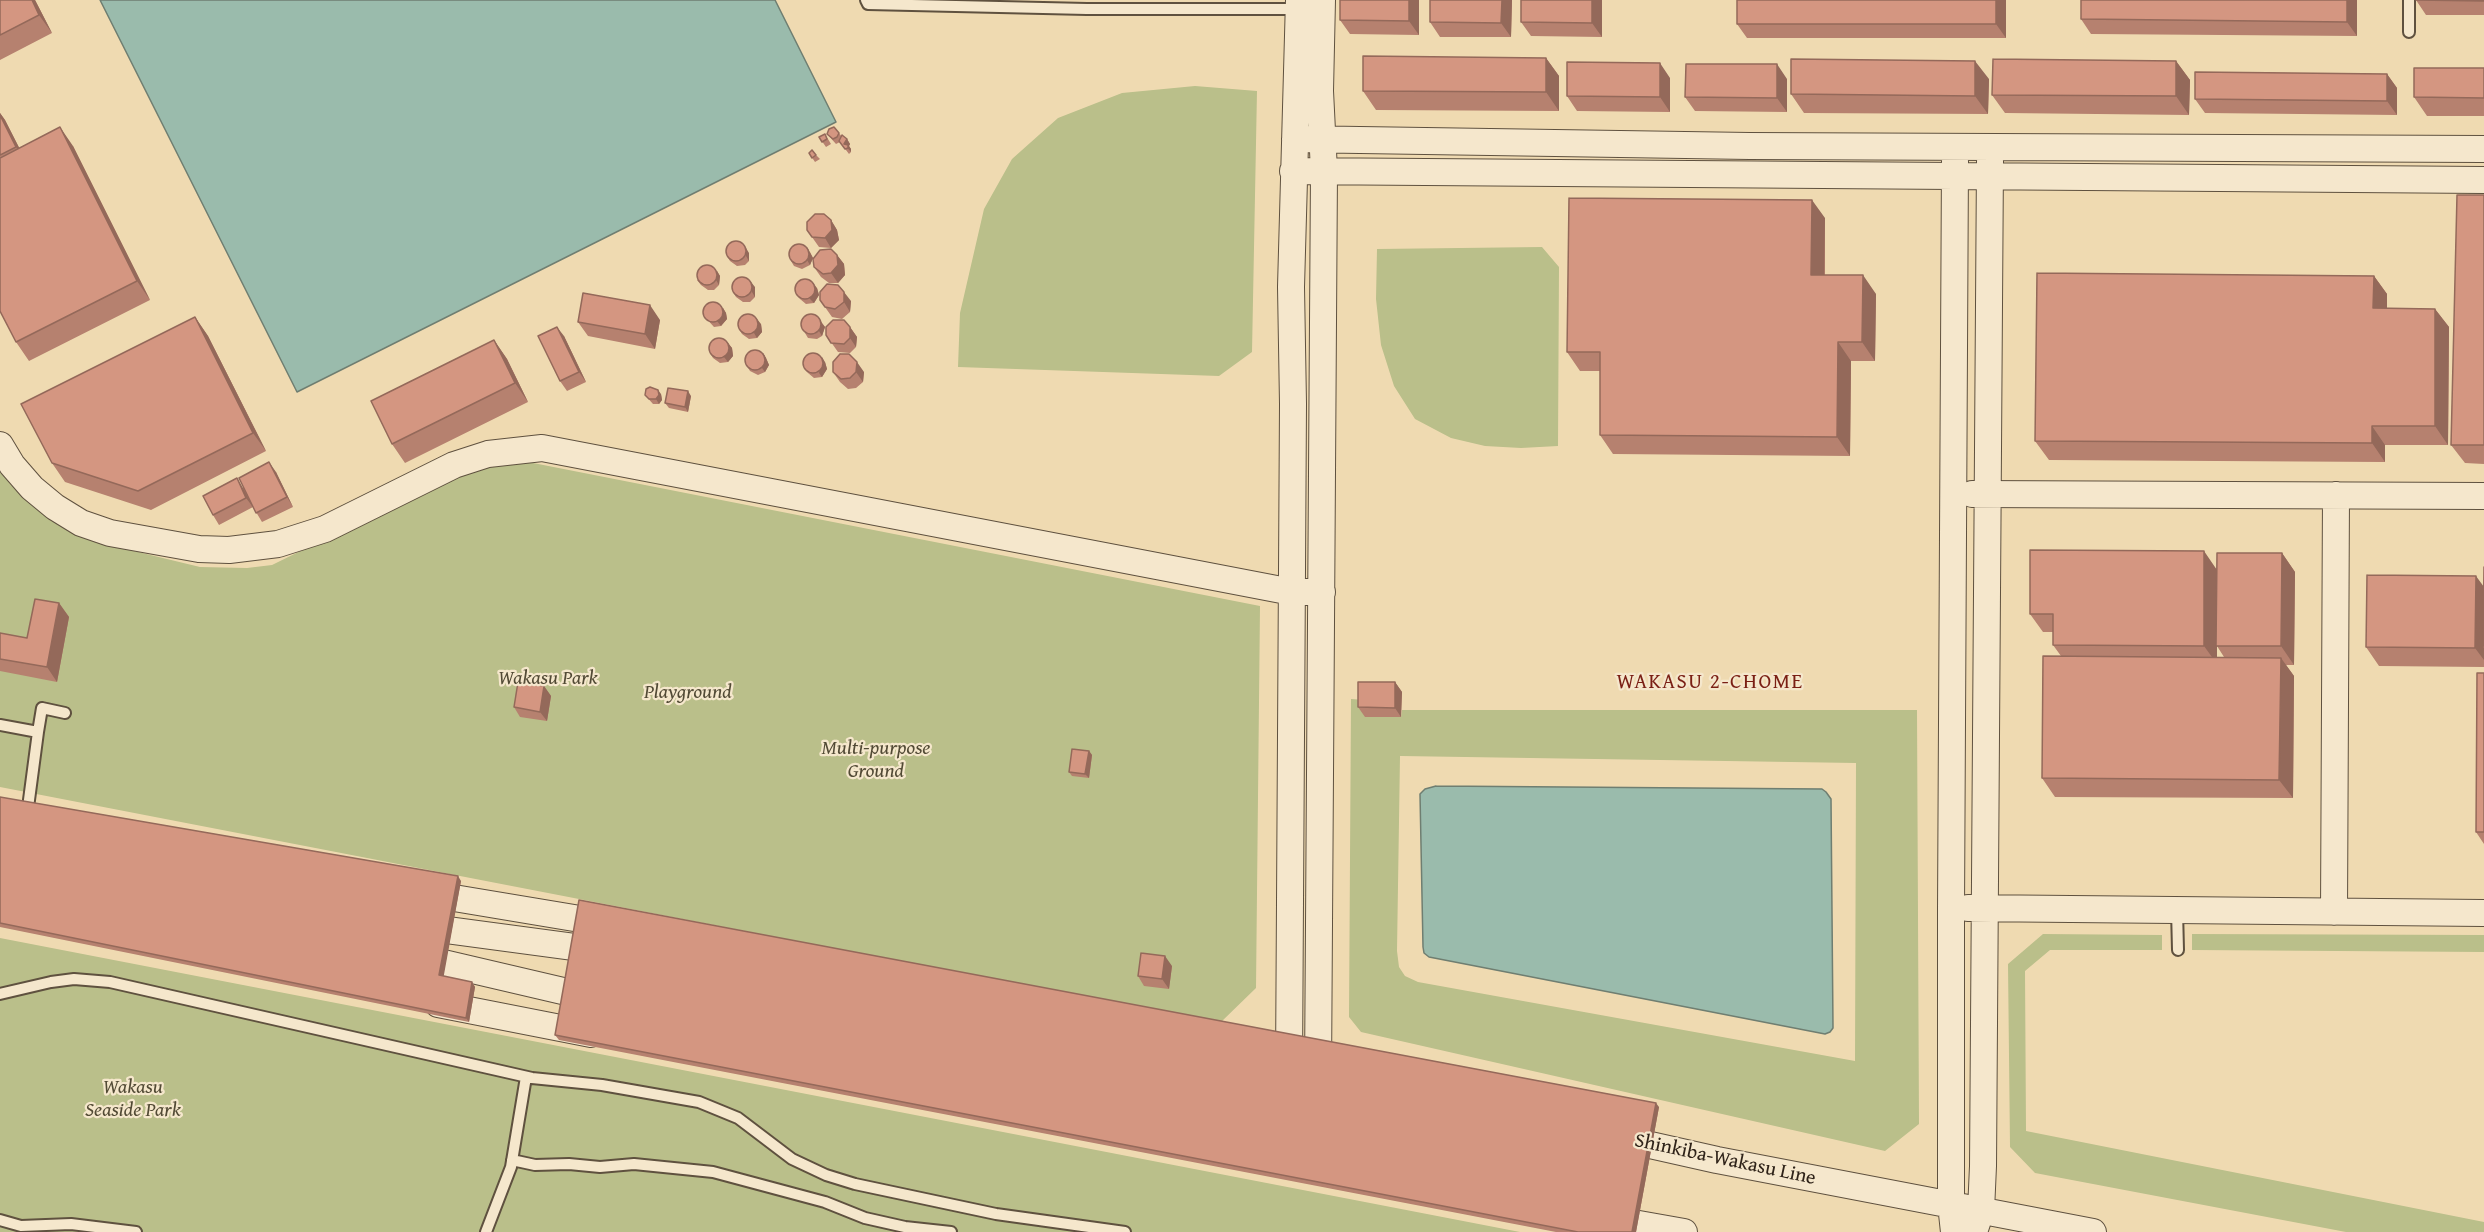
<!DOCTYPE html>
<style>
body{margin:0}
canvas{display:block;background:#efdab1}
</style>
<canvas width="2484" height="1232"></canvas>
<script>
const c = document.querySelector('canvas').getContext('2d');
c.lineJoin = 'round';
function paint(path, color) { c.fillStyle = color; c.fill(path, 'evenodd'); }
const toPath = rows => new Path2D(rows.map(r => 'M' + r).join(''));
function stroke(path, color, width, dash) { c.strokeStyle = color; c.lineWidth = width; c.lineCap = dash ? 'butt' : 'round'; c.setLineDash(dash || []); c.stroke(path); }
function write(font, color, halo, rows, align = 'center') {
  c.font = font + ' "Gentium Book Plus",serif'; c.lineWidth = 4.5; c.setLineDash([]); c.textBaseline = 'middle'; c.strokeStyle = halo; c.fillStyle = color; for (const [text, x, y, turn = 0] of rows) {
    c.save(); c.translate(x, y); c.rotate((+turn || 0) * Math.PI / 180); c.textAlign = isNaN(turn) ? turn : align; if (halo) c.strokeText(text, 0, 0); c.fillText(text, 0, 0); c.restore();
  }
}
paint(toPath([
 [1195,86,1257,91,1252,352,1219,376,958,367,960,313,984,209,1012,159,1058,118,1122,93],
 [1542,247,1559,267,1558,446,1521,448,1485,446,1451,438,1415,419,1394,386,1381,345,1376,299,1377,249],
 [523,461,1260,606,1256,988,1220,1023,0,787,0,468,10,484,51,521,105,544,200,567,247,568,272,565,457,474,485,464],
 [1351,699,1365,700,1365,717,1401,717,1402,710,1917,710,1919,1124,1885,1151,1361,1032,1349,1017],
 [1400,756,1856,763,1855,1061,1418,982,1405,976,1399,967,1397,951],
 [2043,934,2162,935,2162,950,2050,950,2025,971,2026,1131,2484,1222,2484,1232,2346,1232,2035,1173,2010,1147,2008,964],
 [2192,934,2484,935,2484,952,2192,950],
 [0,938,1520,1232,0,1232]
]), '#babf8a');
const water = toPath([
 [100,0,775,0,836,122,297,392,100,0],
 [1436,786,1822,789,1826,792,1831,799,1833,1028,1830,1032,1825,1034,1429,957,1424,953,1423,947,1420,794,1425,789,1436,786]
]);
paint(water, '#9abbac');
stroke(water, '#6f7e71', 1.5);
const service = toPath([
 [866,0,868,4,1087,9,1299,9],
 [2409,32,2409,0],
 [0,725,38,732,27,815],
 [38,732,42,708,65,713],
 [2177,910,2178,950],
 [0,994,51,982,74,979,110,982,532,1078,602,1085,699,1102,738,1118,792,1159,826,1175,855,1184,996,1214,1125,1232],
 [512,1160,535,1165,569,1164,600,1167,634,1164,713,1172,825,1202,865,1218,905,1227,951,1232],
 [0,1220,21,1226,71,1224,136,1232],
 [486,1232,511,1167,526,1077]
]);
const tertiary = toPath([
 [1295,139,1750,146,2484,149],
 [1293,171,2484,180],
 [0,445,12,465,32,488,55,507,81,523,110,533,199,549,229,550,278,544,325,529,454,465,488,454,542,448,1292,592,1322,592],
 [1972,494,2484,496],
 [424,893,610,924],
 [1968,908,2484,913],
 [2334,912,2336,495],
 [417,926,604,951],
 [413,956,597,999],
 [438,1004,591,1034],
 [1289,1066,1293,404,1291,287,1299,0],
 [1318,1074,1324,171,1320,91,1322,0],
 [1619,1138,1717,1160,2093,1232],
 [1605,1218,1684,1232],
 [1954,1232,1951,1204,1951,908,1955,161],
 [1974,1232,1981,1211,1983,1166,1990,161]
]);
stroke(service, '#5f513f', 14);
stroke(tertiary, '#5f513f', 28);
stroke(service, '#f5e7cc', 10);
stroke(tertiary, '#f5e7cc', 26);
paint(toPath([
 [0,0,35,0,52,33,0,60],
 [1419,0,1419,35,1350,34,1340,20],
 [1512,0,1511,37,1440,37,1430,22],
 [1521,0,1602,0,1602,37,1531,36,1521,22],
 [1737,0,2006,0,2006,38,1747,38,1737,24],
 [2357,0,2357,36,2091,34,2081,19],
 [2416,0,2484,0,2484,15,2426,15],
 [1546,58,1559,76,1559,111,1376,110,1363,91],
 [2176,61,2190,80,2189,115,2005,113,1992,95],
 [2484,68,2484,116,2427,116,2414,97],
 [2387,74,2397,88,2397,115,2205,113,2195,99],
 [1670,78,1670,112,1577,111,1567,96],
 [1787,79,1787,112,1695,111,1685,97],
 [1989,79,1988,114,1804,113,1791,94],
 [0,113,5,120,19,148,73,146,150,300,29,361,16,342,0,311],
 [839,133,842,137,847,139,850,144,849,146,851,149,851,152,849,154,840,142,836,144,827,134],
 [825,134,831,144,826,147,819,137],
 [809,153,816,155,820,159,815,162],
 [2484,195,2484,464,2465,463,2451,445],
 [1825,218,1825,275,1876,294,1875,361,1851,361,1850,456,1613,454,1600,435,1600,371,1580,371,1567,352],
 [831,220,837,230,839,240,831,248,819,247,807,230],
 [810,252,813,258,810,265,802,269,794,266,791,261],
 [749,253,749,261,745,265,737,266,730,261,727,256],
 [837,255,844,264,845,275,838,283,829,283,821,277,814,267],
 [717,271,720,276,719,285,714,290,708,290,701,285,697,280],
 [2374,276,2387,294,2387,308,2435,309,2449,327,2448,445,2385,445,2385,462,2049,460,2035,441],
 [755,287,755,297,750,302,743,302,736,297,733,292],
 [817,288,819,295,814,303,806,304,800,299,796,294],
 [820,300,851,301,850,312,842,319,832,317],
 [723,308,726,313,727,319,721,326,714,327,703,315],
 [817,316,825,327,822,336,817,339,808,338,805,333],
 [195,317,208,336,266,451,151,510,65,482,52,463],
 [660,320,655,349,588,336,578,322],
 [761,324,762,332,757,338,749,339,742,334,739,329],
 [850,327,857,337,856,347,850,353,838,352,826,335],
 [564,336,586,382,567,391,560,381],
 [494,340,507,359,528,402,405,463,392,444],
 [728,343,732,348,733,356,728,362,720,363,713,358,710,353],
 [763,353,766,358,769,365,765,372,758,375,750,371,747,366],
 [825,362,827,369,822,377,814,378,808,373,804,368],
 [833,372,864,372,863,382,856,388,848,389,840,382],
 [661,394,662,400,659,404,653,404,645,395],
 [691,396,688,412,669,408,665,403],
 [276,472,293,507,262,522,253,507,219,525,213,515,243,488],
 [2282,553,2295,572,2294,665,2286,665,2294,676,2293,798,2055,797,2042,778,2061,656,2053,645,2053,632,2043,632,2030,614],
 [2217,646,2224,657,2217,657],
 [2484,567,2484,667,2379,666,2366,647,2484,587],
 [59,603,69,617,57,682,0,671,0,633,27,638],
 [2484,673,2484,844,2476,832],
 [1395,682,1402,692,1401,717,1365,717,1358,707],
 [544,686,551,696,547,721,520,717,514,707],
 [1089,751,1092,755,1089,778,1072,776,1069,772],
 [0,797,461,881,443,976,472,982,475,987,469,1022,0,927],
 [1172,966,1169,989,1144,986,1138,976],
 [555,1035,1659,1107,1636,1232,1556,1232,559,1040]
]), '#b6816f');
paint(toPath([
 [32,0,35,0,52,33,39,15],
 [1409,0,1419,0,1419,35,1409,21],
 [1502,0,1512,0,1511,37,1501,23],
 [1592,0,1602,0,1602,37,1592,23],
 [1996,0,2006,0,2006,38,1996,24],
 [2347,0,2357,0,2357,36,2347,22],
 [1546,58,1559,76,1559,111,1546,92],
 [1975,61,1989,79,1988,114,1975,96],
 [2176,61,2190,80,2189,115,2176,96],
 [1660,63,1670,78,1670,112,1660,97],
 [1777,64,1787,79,1787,112,1777,98],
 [2387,74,2397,88,2397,115,2387,101],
 [0,113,5,120,26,161,16,147,0,115],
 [60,127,73,146,150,300,137,281],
 [847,139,850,144,849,146,851,149,851,152,844,144],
 [1812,200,1825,218,1824,294,1811,275],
 [831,220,837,230,839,240,831,248,825,238],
 [807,247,813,258,810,265,807,260],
 [746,248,749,253,749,261,746,256],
 [837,255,844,264,845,275,838,283,831,273],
 [717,271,720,276,719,285,716,280],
 [1863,275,1876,294,1875,361,1862,342],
 [2374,276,2387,294,2387,327,2373,308],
 [751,282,755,287,755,297,752,292],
 [813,283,817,288,819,295,814,303,810,299],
 [844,292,851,301,850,312,844,302],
 [650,305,660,320,655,349,645,334],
 [723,308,726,313,727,319,721,326,717,321],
 [2435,309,2449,327,2448,445,2435,426],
 [195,317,208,336,266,451,253,433],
 [757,319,761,324,762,332,757,338,754,333],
 [821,322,825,327,822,336,819,331],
 [557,327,564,336,586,382,579,372],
 [850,327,857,337,856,347,850,338],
 [494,340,507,359,528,402,515,383],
 [1838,342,1851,361,1850,456,1837,437],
 [728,343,732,348,733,356,728,362,724,357],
 [763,353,766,358,769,365,765,372,762,368],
 [822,357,825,362,827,369,822,377,819,373],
 [857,362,864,372,863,382,856,372],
 [658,390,661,394,662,400,659,404,656,399],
 [688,391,691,396,688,412,685,407],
 [2372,426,2385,445,2385,462,2372,443],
 [269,462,276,472,293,507,287,497],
 [237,478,243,488,253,507,246,498],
 [2204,551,2217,570,2217,664,2204,646],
 [2282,553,2295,572,2294,665,2281,646],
 [2476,576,2484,587,2483,646,2484,648,2484,660,2475,648],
 [59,603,69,617,57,682,47,667],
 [2281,658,2294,676,2293,798,2279,780],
 [1395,682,1402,692,1401,717,1395,708],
 [544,686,551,696,547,721,540,712],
 [1089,751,1092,755,1089,778,1085,774],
 [458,876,461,881,443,980,439,975],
 [1165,956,1172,966,1169,989,1162,979],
 [472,982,475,987,469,1022,466,1018],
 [1656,1103,1659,1107,1636,1232,1632,1232]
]), '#94695a');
const building = toPath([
 [0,0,32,0,39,15,0,35,0,0],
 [1340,0,1409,0,1409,21,1340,20,1340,0],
 [1430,0,1502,0,1501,23,1430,22,1430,0],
 [1521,0,1592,0,1592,23,1521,22,1521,0],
 [1737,0,1996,0,1996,24,1737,24,1737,0],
 [2081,0,2347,0,2347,22,2081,19,2081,0],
 [2416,0,2484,0,2484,1,2416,0],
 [1363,56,1546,58,1546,92,1363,91,1363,56],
 [1791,59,1975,61,1975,96,1791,94,1791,59],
 [1993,59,2176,61,2176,96,1992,95,1993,59],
 [1567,62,1660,63,1660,97,1567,96,1567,62],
 [1686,64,1777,64,1777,98,1685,97,1686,64],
 [2414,68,2484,68,2484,98,2414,97,2414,68],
 [2195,72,2387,74,2387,101,2195,99,2195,72],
 [0,115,16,147,0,155,0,115],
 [60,127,137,281,16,342,0,311,0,158,60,127],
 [834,127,839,133,837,137,833,139,827,134,829,129,834,127],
 [825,134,827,139,822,142,819,137,825,134],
 [842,135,847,139,844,144,848,145,848,148,845,149,839,141,842,135],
 [812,150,816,155,812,158,809,153,812,150],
 [2457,195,2484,195,2484,445,2451,445,2457,195],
 [1569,198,1812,200,1811,275,1863,275,1862,342,1838,342,1837,437,1600,435,1600,352,1567,352,1569,198],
 [815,214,824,214,831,220,832,230,825,238,812,237,807,230,807,222,815,214],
 '726 251a10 10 0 1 1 20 0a10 10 0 1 1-20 0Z',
 '789 254a10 10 0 1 1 20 0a10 10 0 1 1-20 0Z',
 [831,249,837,255,838,265,831,273,823,274,814,267,813,259,820,250,831,249],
 '697 275a10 10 0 1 1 20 0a10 10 0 1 1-20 0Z',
 [2037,273,2374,276,2373,308,2435,309,2435,426,2372,426,2372,443,2035,441,2037,273],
 '732 287a10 10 0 1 1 20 0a10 10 0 1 1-20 0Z',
 '795 289a10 10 0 1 1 20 0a10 10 0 1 1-20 0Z',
 [827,284,838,285,844,292,844,302,835,309,825,307,820,300,820,292,827,284],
 [583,293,650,305,645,334,578,322,583,293],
 '703 312a10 10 0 1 1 20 0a10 10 0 1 1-20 0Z',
 '738 324a10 10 0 1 1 20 0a10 10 0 1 1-20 0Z',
 '801 324a10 10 0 1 1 20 0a10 10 0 1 1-20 0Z',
 [195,317,253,433,138,491,52,463,21,404,195,317],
 [833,320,844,320,850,327,850,338,844,344,831,343,826,335,826,327,833,320],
 [557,327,579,372,560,381,538,336,557,327],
 '709 348a10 10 0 1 1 20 0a10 10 0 1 1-20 0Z',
 [494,340,515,383,392,444,371,401,494,340],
 '745 360a10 10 0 1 1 20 0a10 10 0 1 1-20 0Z',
 '803 363a10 10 0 1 1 20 0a10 10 0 1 1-20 0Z',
 [840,354,849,354,857,362,856,372,850,378,841,379,833,372,833,362,840,354],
 [650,387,658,390,659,395,656,399,649,399,645,395,646,389,650,387],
 [668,388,688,391,685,407,665,403,668,388],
 [269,462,287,497,256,513,239,478,269,462],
 [237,478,246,498,213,515,203,496,237,478],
 [2030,550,2204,551,2204,646,2053,645,2053,614,2030,614,2030,550],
 [2217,553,2282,553,2281,646,2216,646,2217,553],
 [2484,567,2484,646,2483,646,2484,567],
 [2367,575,2476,576,2475,648,2366,647,2367,575],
 [35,599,59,603,47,667,0,659,0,633,27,638,35,599],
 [2043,656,2281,658,2279,780,2042,778,2043,656],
 [2477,673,2484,673,2484,832,2476,832,2477,673],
 [518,682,544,686,540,712,514,707,518,682],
 [1358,682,1395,682,1395,708,1358,707,1358,682],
 [1072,749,1089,751,1085,774,1069,772,1072,749],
 [0,797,458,876,439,975,472,982,466,1018,0,923,0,797],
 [579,900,1656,1103,1632,1232,1578,1232,555,1035,579,900],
 [1141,953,1165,956,1162,979,1138,976,1141,953]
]);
paint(building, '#d49681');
stroke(building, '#94695a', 1.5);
write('italic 20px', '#524a35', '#f5e7cc', [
 ["Wakasu Park",548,679],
 ["Playground",688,693],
 ["Multi-purpose",876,749],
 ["Ground",876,772],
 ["Wakasu",133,1088],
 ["Seaside Park",133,1111]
]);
write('20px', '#2f2319', '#f5e7cc', [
 ["Shinkiba-Wakasu Line",1725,1160,12]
]);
c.letterSpacing = '1.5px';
write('21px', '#7a1f14', '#f5e7cc', [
 ["WAKASU 2-CHOME",1710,683]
]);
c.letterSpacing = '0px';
</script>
